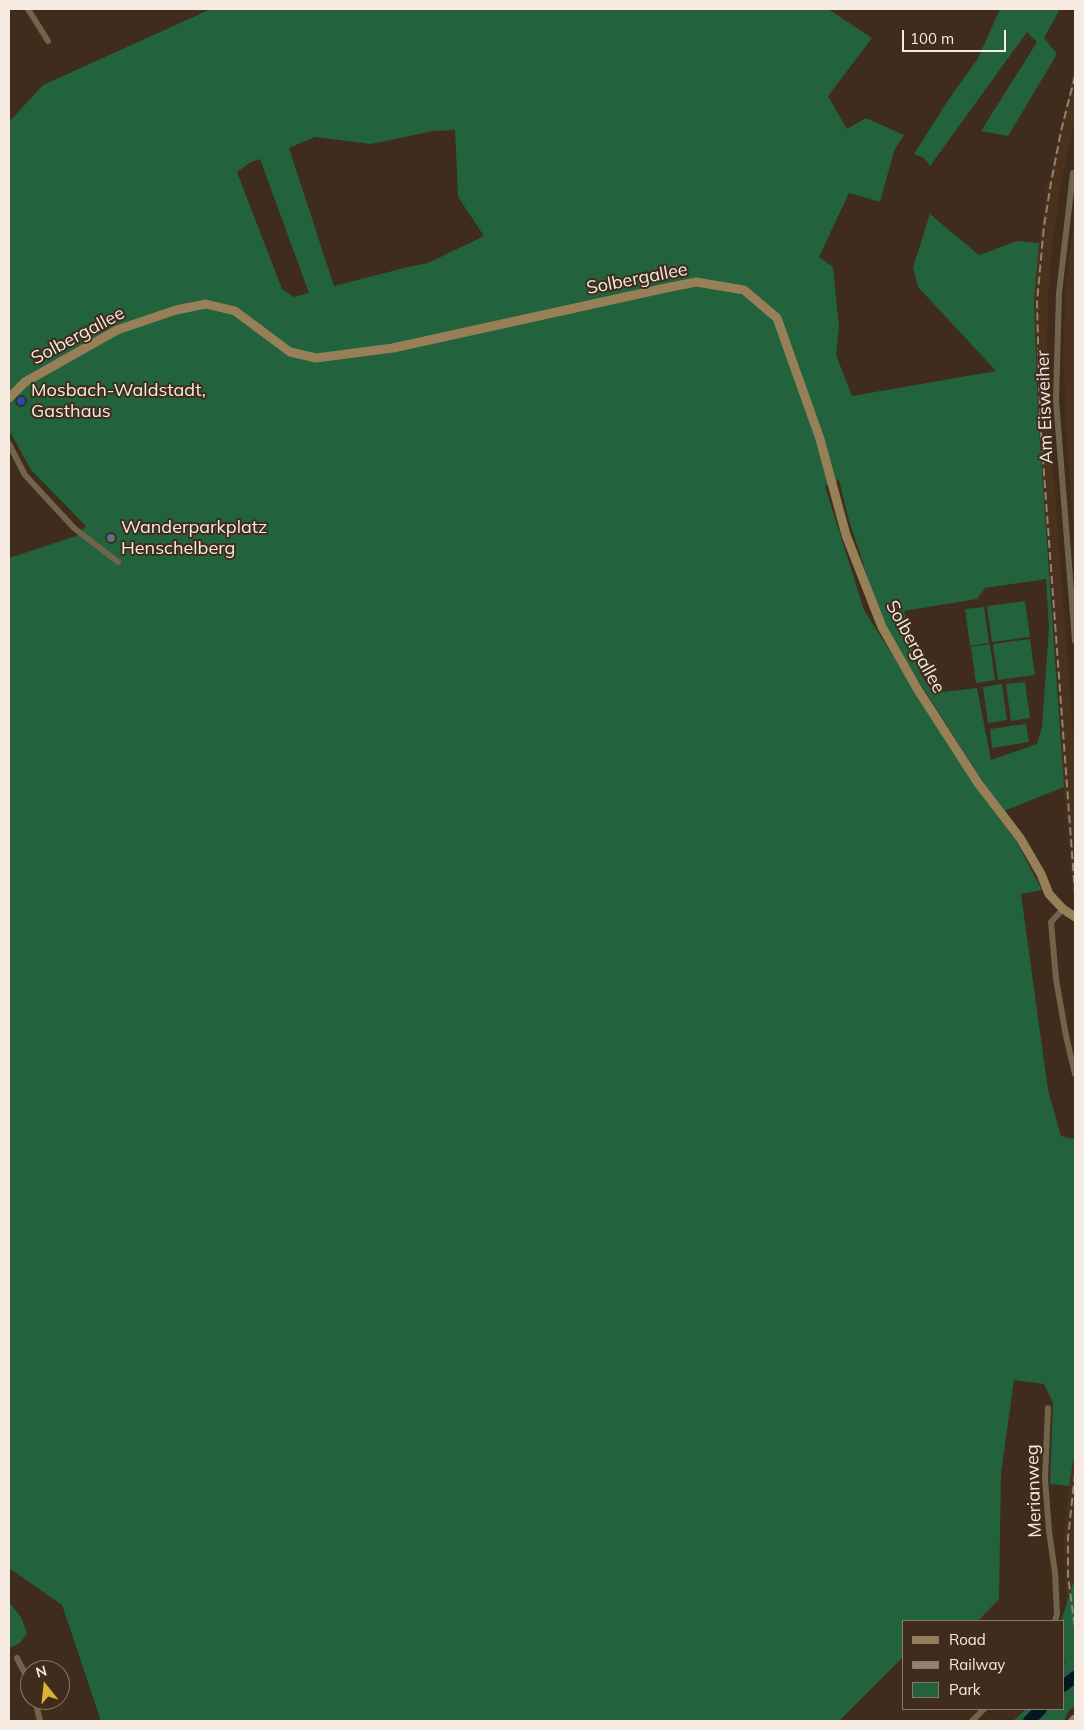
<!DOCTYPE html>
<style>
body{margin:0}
#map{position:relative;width:1084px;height:1730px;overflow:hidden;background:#3f2c1c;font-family:Mulish,sans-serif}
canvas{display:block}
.frame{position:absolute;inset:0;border:10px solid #f7ebe1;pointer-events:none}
.legend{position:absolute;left:902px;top:1620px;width:162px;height:90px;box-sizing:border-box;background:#3f2c1c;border:1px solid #89786b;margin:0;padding:6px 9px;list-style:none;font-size:15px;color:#f7ebe1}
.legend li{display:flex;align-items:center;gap:10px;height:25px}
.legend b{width:25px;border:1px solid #89786b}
.north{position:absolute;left:20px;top:1660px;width:50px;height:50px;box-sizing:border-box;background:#3f2c1c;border:1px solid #89786b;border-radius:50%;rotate:344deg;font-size:14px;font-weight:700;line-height:20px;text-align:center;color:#f7ebe1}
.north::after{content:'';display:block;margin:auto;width:18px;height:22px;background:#dab333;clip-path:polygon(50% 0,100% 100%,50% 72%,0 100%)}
.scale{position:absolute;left:902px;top:30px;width:104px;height:22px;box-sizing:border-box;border:2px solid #f7ebe1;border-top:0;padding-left:6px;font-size:15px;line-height:18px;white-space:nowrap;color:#f7ebe1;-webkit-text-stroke:4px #3f2c1c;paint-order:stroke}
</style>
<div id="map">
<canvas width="1084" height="1730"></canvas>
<div class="frame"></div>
<ul class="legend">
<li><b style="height:6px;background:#977f58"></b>Road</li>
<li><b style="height:6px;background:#928375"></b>Railway</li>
<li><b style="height:14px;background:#22623c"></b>Park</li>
</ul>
<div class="north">N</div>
<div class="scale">100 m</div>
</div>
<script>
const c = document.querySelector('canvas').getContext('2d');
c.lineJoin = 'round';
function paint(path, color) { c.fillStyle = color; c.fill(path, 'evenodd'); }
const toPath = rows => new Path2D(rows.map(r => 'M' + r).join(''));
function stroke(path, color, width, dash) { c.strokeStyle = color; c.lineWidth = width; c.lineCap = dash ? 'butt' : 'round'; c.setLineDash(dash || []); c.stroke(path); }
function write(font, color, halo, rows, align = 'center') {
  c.font = font + ' Mulish,sans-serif'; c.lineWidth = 4; c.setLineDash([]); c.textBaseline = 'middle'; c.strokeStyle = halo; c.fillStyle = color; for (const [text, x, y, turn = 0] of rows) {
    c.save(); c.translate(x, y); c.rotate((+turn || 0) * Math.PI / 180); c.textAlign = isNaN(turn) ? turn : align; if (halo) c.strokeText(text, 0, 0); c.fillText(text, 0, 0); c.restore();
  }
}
paint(toPath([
 [1075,65,1075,118,1063,174,1053,236,1048,297,1047,357,1051,441,1075,755,1075,911,1062,767,1060,713,1043,481,1034,299,1037,256,1046,193],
 [1075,210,1075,550,1065,419,1066,418,1063,353,1066,281],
 [1075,1450,1075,1637,1067,1612,1064,1538,1069,1486]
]), '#4a321d');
paint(toPath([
 [211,9,765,9,768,11,768,9,828,9,872,38,828,96,847,129,866,118,904,135,894,151,880,202,849,193,819,257,833,267,839,327,836,355,852,396,996,371,918,287,913,267,930,214,979,255,1017,241,1039,243,1034,299,1038,414,1064,787,1004,811,982,781,883,625,848,517,839,480,825,486,864,610,974,784,1016,841,1042,890,1021,894,1048,1090,1061,1136,1075,1139,1075,1450,1069,1486,1050,1484,1053,1403,1044,1384,1014,1380,1001,1473,999,1599,978,1621,903,1621,903,1657,839,1721,101,1721,62,1605,9,1568,9,558,76,536,86,526,31,470,9,430,9,122,43,85],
 [455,130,458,197,484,236,428,263,408,267,334,286,289,148,315,137,371,144,433,131],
 [260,159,309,293,308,293,294,297,282,289,237,172,251,162],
 [1046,579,1049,627,1042,727,1037,744,991,760,977,688,933,693,920,673,904,611,977,599,985,588],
 [1000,9,1060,9,1044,38,1057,54,1008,136,981,131,1037,42,1027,32,930,166,924,158,914,154,949,99,978,58],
 [1025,601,1030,637,992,642,987,606],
 [984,607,989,643,970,646,965,609],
 [1030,639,1035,675,998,680,993,644],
 [990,644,995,680,976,683,971,647],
 [1025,682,1030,718,1011,721,1006,684],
 [1002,684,1007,720,988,723,983,687],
 [1026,724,1029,742,992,748,990,729],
 [1075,1578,1075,1706,1069,1710,1064,1721,1013,1721,1026,1709,1063,1709,1063,1669,1065,1663,1063,1661,1063,1621,1061,1621],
 [9,1602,21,1617,27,1633,20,1643,10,1648]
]), '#22623c');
stroke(toPath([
 [1063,1686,1075,1677],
 [1029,1721,1041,1709]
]), '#031824', 12);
stroke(toPath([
 [28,9,48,41],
 [1073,173,1059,293,1056,400,1075,641],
 [9,444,25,475,74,528,118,562],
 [1063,909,1051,922,1056,979,1066,1036,1075,1074],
 [1048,1408,1045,1479,1049,1531,1055,1573,1057,1614,1055,1621],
 [17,1658,30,1683],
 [35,1700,40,1721],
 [972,1721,984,1709]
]), '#72634b', 6);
stroke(toPath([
 [9,398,25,382,117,330,176,310,206,304,235,311,290,352,316,358,393,348,666,288,696,282,744,290,777,318,820,439,846,535,882,627,918,690,978,783,1020,838,1041,874,1049,894,1063,909,1075,917],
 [1073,1721,1075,1719]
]), '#977f58', 9);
stroke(toPath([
 [1075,76,1061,131,1051,183,1044,226,1037,302,1040,419,1075,894],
 [1075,1474,1068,1538,1068,1576,1075,1629]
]), '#928375', 2, [8, 4]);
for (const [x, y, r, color] of [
 [21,401,5,"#1a4fb4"],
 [111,538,5,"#5c6f8a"]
]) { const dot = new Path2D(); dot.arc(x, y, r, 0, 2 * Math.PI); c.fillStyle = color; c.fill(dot); stroke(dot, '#3f2c1c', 2); }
write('18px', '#f7ebe1', '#3f2c1c', [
 ["Solbergallee",637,279,-11],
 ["Solbergallee",78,336,-28],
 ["Am Eisweiher",1045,407,-92],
 ["Solbergallee",915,647,61],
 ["Merianweg",1034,1491,-92]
]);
write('18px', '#f7ebe1', '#3f2c1c', [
 ["Mosbach-Waldstadt,",31,391],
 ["Gasthaus",31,412],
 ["Wanderparkplatz",121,528],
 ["Henschelberg",121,549]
], 'left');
</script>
